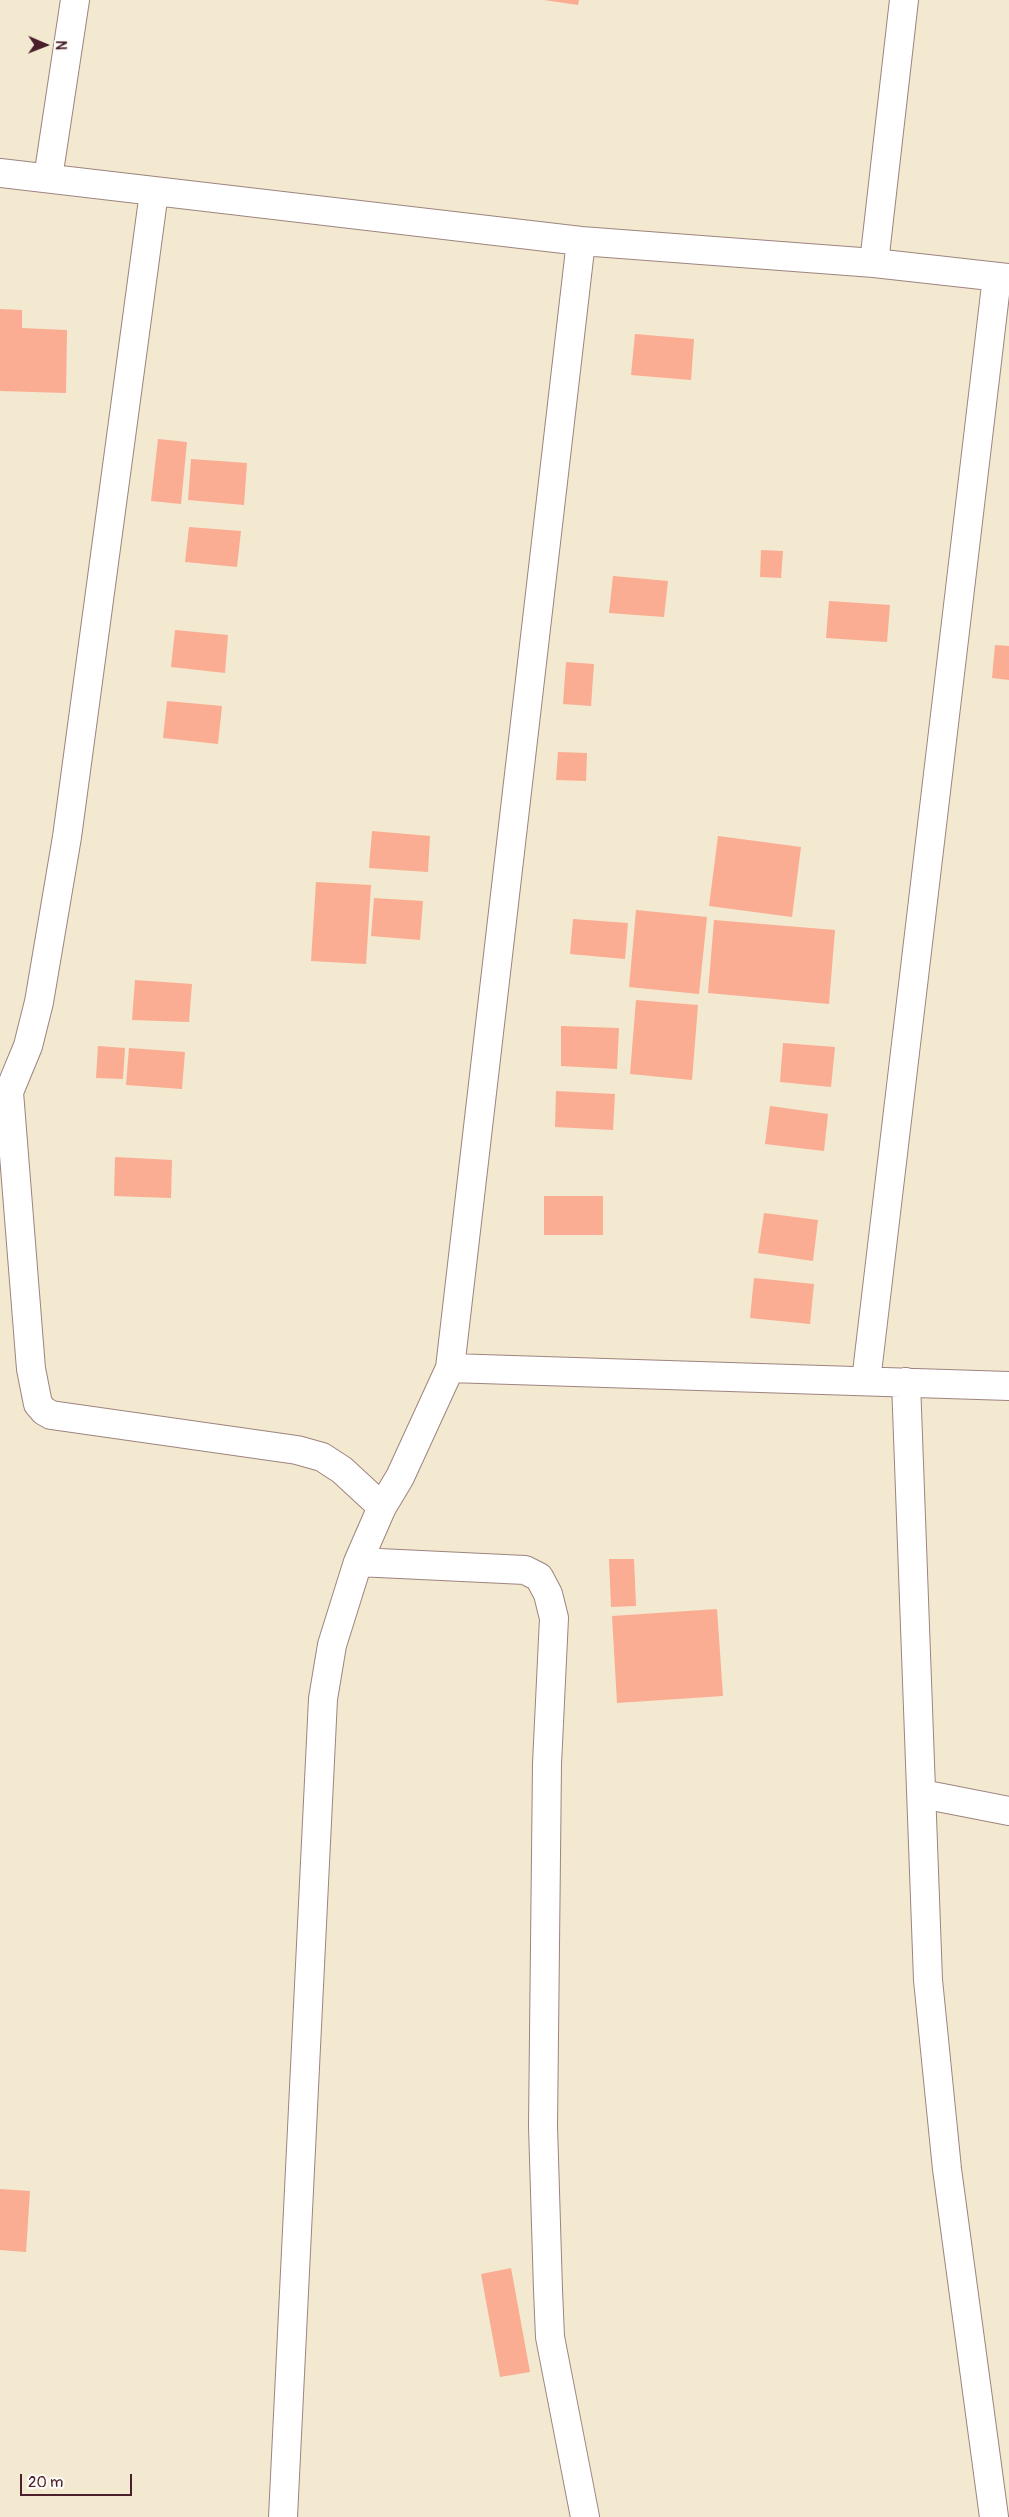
<!DOCTYPE html>
<style>
body{margin:0}
#map{position:relative;width:1009px;height:2517px;overflow:hidden;background:#f3e8d0;font-family:Pangolin,sans-serif}
canvas{display:block}
.north{position:absolute;left:20px;top:20px;width:50px;height:50px;-webkit-text-stroke:4px #fdfcf7;paint-order:stroke;rotate:91deg;font-size:14px;font-weight:700;line-height:20px;text-align:center;color:#4a1f2b}
.north::after{content:'';display:block;margin:auto;width:18px;height:22px;background:#4a1f2b;clip-path:polygon(50% 0,100% 100%,50% 72%,0 100%)}
.scale{position:absolute;left:20px;top:2474px;width:112px;height:22px;box-sizing:border-box;border:2px solid #4a1f2b;border-top:0;padding-left:6px;font-size:15px;line-height:18px;white-space:nowrap;color:#4a1f2b;-webkit-text-stroke:4px #fdfcf7;paint-order:stroke}
</style>
<div id="map">
<canvas width="1009" height="2517"></canvas>
<div class="north">N</div>
<div class="scale">20 m</div>
</div>
<script>
const c = document.querySelector('canvas').getContext('2d');
c.lineJoin = 'round';
function paint(path, color) { c.fillStyle = color; c.fill(path, 'evenodd'); }
const toPath = rows => new Path2D(rows.map(r => 'M' + r).join(''));
function stroke(path, color, width, dash) { c.strokeStyle = color; c.lineWidth = width; c.lineCap = dash ? 'butt' : 'round'; c.setLineDash(dash || []); c.stroke(path); }
paint(toPath([
 [544,0,579,0,578,5],
 [0,309,22,310,22,328,67,330,66,393,0,391],
 [635,334,694,339,691,380,631,375],
 [158,439,187,442,181,504,151,501],
 [191,459,247,463,244,505,188,500],
 [189,527,241,531,237,567,185,562],
 [761,550,783,551,781,578,760,577],
 [613,576,668,581,664,617,609,613],
 [829,601,890,605,887,642,826,638],
 [175,630,228,635,225,673,171,667],
 [995,645,1009,646,1009,680,992,678],
 [566,662,594,664,591,706,563,704],
 [167,701,222,706,218,744,163,738],
 [558,752,587,753,586,781,556,780],
 [372,831,430,836,428,872,369,868],
 [718,836,801,847,792,917,709,906],
 [316,882,371,885,366,964,311,961],
 [374,898,423,901,420,940,371,936],
 [636,910,707,917,699,994,629,987],
 [573,919,628,923,625,959,570,954],
 [714,920,835,930,829,1004,708,993],
 [135,980,192,984,189,1022,132,1020],
 [636,1000,698,1005,692,1080,630,1074],
 [561,1026,619,1028,617,1069,561,1066],
 [783,1043,835,1047,831,1087,780,1082],
 [98,1046,125,1048,123,1079,96,1078],
 [129,1048,185,1052,182,1089,126,1085],
 [556,1091,615,1094,613,1130,555,1127],
 [770,1106,828,1114,824,1151,765,1144],
 [115,1157,172,1160,171,1198,114,1196],
 [544,1196,603,1196,603,1235,544,1235],
 [764,1213,818,1220,813,1261,758,1253],
 [754,1278,814,1284,810,1324,750,1318],
 [609,1559,634,1559,636,1606,611,1607],
 [717,1609,723,1696,617,1703,612,1616],
 [0,2189,30,2191,26,2252,0,2250],
 [511,2268,530,2372,500,2377,481,2274]
]), '#faad92');
const minor = toPath([
 [0,173,581,241,874,263,1009,278],
 [48,178,75,0],
 [874,263,904,0],
 [9,1092,31,1369,38,1404,44,1411,51,1415,297,1450,322,1457,342,1470,382,1507],
 [0,1103,9,1092,28,1046,39,1002,67,837,154,192],
 [450,1368,1009,1386],
 [866,1381,997,277],
 [906,1382,928,1980,947,2169,994,2517],
 [358,1562,525,1570,539,1577,548,1594,554,1618,547,1764,543,2126,548,2290,550,2337,585,2517],
 [922,1794,1009,1811],
 [283,2517,323,1699,332,1645,358,1562,382,1507,400,1477,450,1368,581,241]
]);
stroke(minor, '#9e847e', 30);
stroke(minor, '#fff', 28);
</script>
